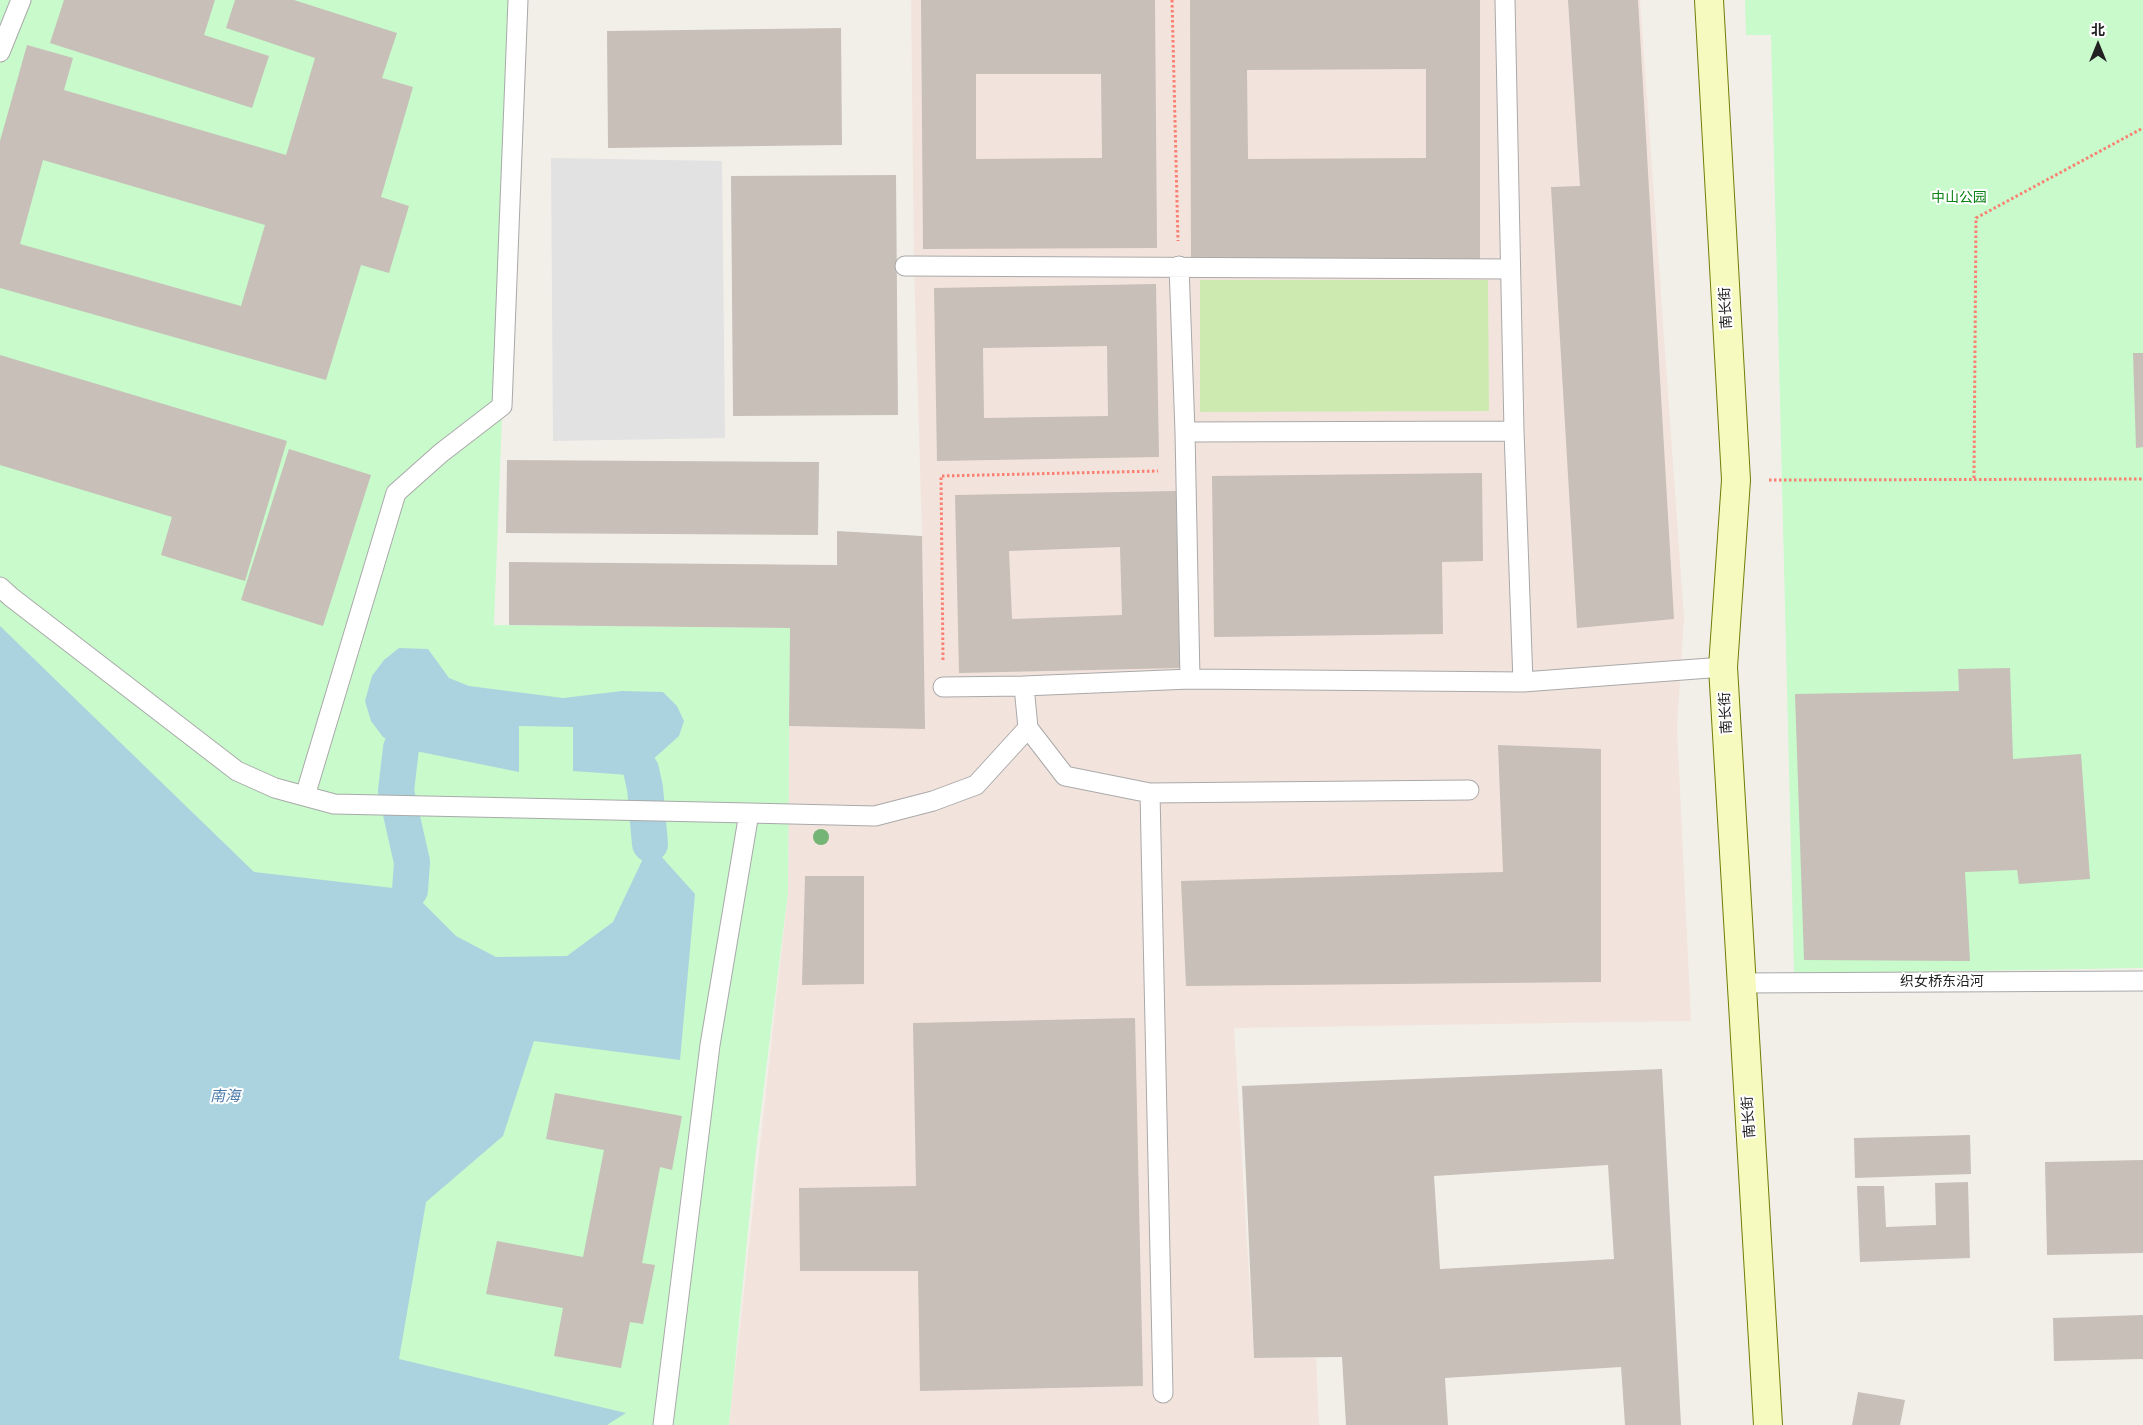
<!DOCTYPE html>
<meta charset="utf-8">
<style>
body{margin:0}
#map{position:relative;width:2143px;height:1425px;overflow:hidden;background:#f2efe9;font-family:"Work Sans","Noto Sans SC",sans-serif}
canvas{display:block}
.north{position:absolute;left:2073px;top:20px;width:50px;height:50px;-webkit-text-stroke:4px #fff;paint-order:stroke;rotate:0deg;font-size:14px;font-weight:700;line-height:20px;text-align:center;color:#222}
.north::after{content:'';display:block;margin:auto;width:18px;height:22px;background:#222;clip-path:polygon(50% 0,100% 100%,50% 72%,0 100%)}
</style>
<div id="map">
<canvas width="2143" height="1425"></canvas>
<div class="north">北</div>
</div>
<script>
const c = document.querySelector('canvas').getContext('2d');
c.lineJoin = 'round';
function paint(path, color) { c.fillStyle = color; c.fill(path, 'evenodd'); }
const toPath = rows => new Path2D(rows.map(r => 'M' + r).join(''));
function stroke(path, color, width, dash) { c.strokeStyle = color; c.lineWidth = width; c.lineCap = dash ? 'butt' : 'round'; c.setLineDash(dash || []); c.stroke(path); }
function write(font, color, halo, rows, align = 'center') {
  c.font = font + ' "Work Sans","Noto Sans SC",sans-serif'; c.lineWidth = 4; c.setLineDash([]); c.textBaseline = 'middle'; c.strokeStyle = halo; c.fillStyle = color; for (const [text, x, y, turn = 0] of rows) {
    c.save(); c.translate(x, y); c.rotate((+turn || 0) * Math.PI / 180); c.textAlign = isNaN(turn) ? turn : align; if (halo) c.strokeText(text, 0, 0); c.fillText(text, 0, 0); c.restore();
  }
}
paint(toPath([
 [911,0,1640,0,1684,618,1677,728,1691,1021,1234,1028,1254,1358,1316,1358,1319,1425,729,1425,788,892,789,726,924,727,922,536,914,266]
]), '#f3e3dd');
paint(toPath([
 [1200,280,1488,280,1489,411,1200,412]
]), '#cdebb0');
paint(toPath([
 [0,0,518,0,494,625,790,628,788,892,755,1159,729,1425,0,1425],
 [1745,0,2143,0,2143,968,1794,974,1771,35,1746,35]
]), '#c8facc');
paint(toPath([
 [551,158,722,161,725,438,553,441]
]), '#e2e2e2');
paint(toPath([
 [0,626,254,872,410,890,456,936,496,957,567,956,613,922,650,844,695,894,680,1060,534,1041,503,1136,426,1202,399,1359,626,1413,607,1425,0,1425],
 [399,648,428,649,449,678,469,686,563,698,622,691,663,692,677,706,684,721,679,736,641,770,628,775,573,771,573,727,519,726,519,772,401,748,383,737,371,721,365,701,372,676,384,660]
]), '#aad3df');
stroke(toPath([
 [401,748,396,791,412,862,410,890],
 [641,770,645,788,650,844]
]), '#aad3df', 36);
paint(toPath([
 [64,0,215,0,204,35,269,56,252,108,50,43],
 [235,0,294,0,397,33,382,78,413,87,381,197,409,206,389,273,361,265,326,380,0,288,0,141,27,45,73,58,64,90,286,155,315,58,226,28],
 [43,160,265,225,241,306,20,244],
 [921,0,1155,0,1157,248,923,249],
 [976,74,1101,74,1102,158,976,159],
 [1190,0,1480,0,1480,262,1191,263],
 [1426,69,1426,158,1248,159,1247,70],
 [1568,0,1638,0,1674,619,1577,628,1551,187,1580,186],
 [841,28,842,145,608,148,607,31],
 [896,175,898,415,733,416,731,176],
 [1156,284,1159,457,937,461,934,288],
 [1107,346,1108,416,984,418,983,348],
 [2133,353,2143,353,2143,447,2136,448],
 [0,355,287,441,245,581,161,555,172,517,0,465],
 [289,449,371,475,323,626,241,600],
 [507,460,819,462,818,535,506,533],
 [1482,473,1483,561,1442,562,1443,634,1214,637,1212,476],
 [1176,491,1180,668,959,673,955,495],
 [1120,547,1122,615,1012,619,1009,551],
 [837,531,922,536,925,729,789,726,790,628,509,625,509,562,837,565],
 [2010,668,2013,759,2081,754,2090,879,2019,884,2017,870,1965,872,1970,961,1804,960,1795,694,1959,691,1958,669],
 [1498,745,1601,749,1601,982,1186,986,1181,881,1503,872],
 [805,876,864,876,864,984,802,985],
 [1135,1018,1143,1386,920,1391,918,1271,800,1271,799,1188,916,1186,913,1023],
 [1662,1069,1681,1425,1625,1425,1621,1367,1445,1378,1448,1425,1346,1425,1342,1357,1254,1358,1242,1086],
 [1608,1165,1614,1259,1440,1269,1434,1176],
 [555,1093,682,1116,672,1170,660,1167,642,1263,655,1265,643,1324,630,1322,621,1368,554,1356,563,1308,486,1294,497,1241,583,1257,604,1150,546,1139],
 [1970,1135,1971,1174,1855,1178,1854,1138],
 [2143,1160,2143,1253,2047,1255,2045,1162],
 [1968,1182,1970,1258,1860,1262,1857,1186,1884,1186,1886,1227,1936,1225,1935,1183],
 [2143,1315,2143,1359,2054,1361,2053,1318],
 [1858,1392,1905,1400,1900,1425,1852,1425]
]), '#c7bfb8');
const lane = toPath([
 [1505,0,1514,431,1523,682],
 [0,52,21,0],
 [905,266,1510,269],
 [1179,266,1185,432,1190,679],
 [1185,432,1514,431],
 [0,587,11,597,237,771,275,788,334,804,749,813,710,1045,663,1425],
 [1024,686,1028,728,1065,776,1150,793,1469,790],
 [943,687,1024,686,1190,679,1523,682,1723,667],
 [1150,793,1163,1393],
 [305,796,396,493,441,453,502,406,518,0],
 [749,813,875,816,933,801,976,785,1028,728],
 [1740,983,2143,981]
]);
const secondary = toPath([
 [1709,0,1736,480,1723,667,1768,1425]
]);
stroke(lane, '#a9a9a9', 21);
stroke(secondary, '#707d05', 30);
stroke(toPath([
 [1172,0,1178,241],
 [1974,478,1976,218,2143,128],
 [1769,480,2143,479],
 [943,660,941,476,1158,471]
]), '#fa8072', 3, [2.5, 2.5]);
stroke(lane, '#fff', 19);
stroke(secondary, '#f7fabf', 28);
c.fillStyle = '#74b475';
for (const [x, y] of [
 [821,837]
]) { c.beginPath(); c.arc(x, y, 8, 0, 2 * Math.PI); c.fill(); }
write('14px', '#0c8416', '#fff', [
 ["中山公园",1959,198]
]);
write('14px', '#222', '#fff', [
 ["南长街",1726,308,-93],
 ["南长街",1726,713,-93],
 ["织女桥东沿河",1942,982],
 ["南长街",1749,1117,-94]
]);
write('italic 15px', '#4a7aab', '#fff', [
 ["南海",225,1097]
]);
</script>
